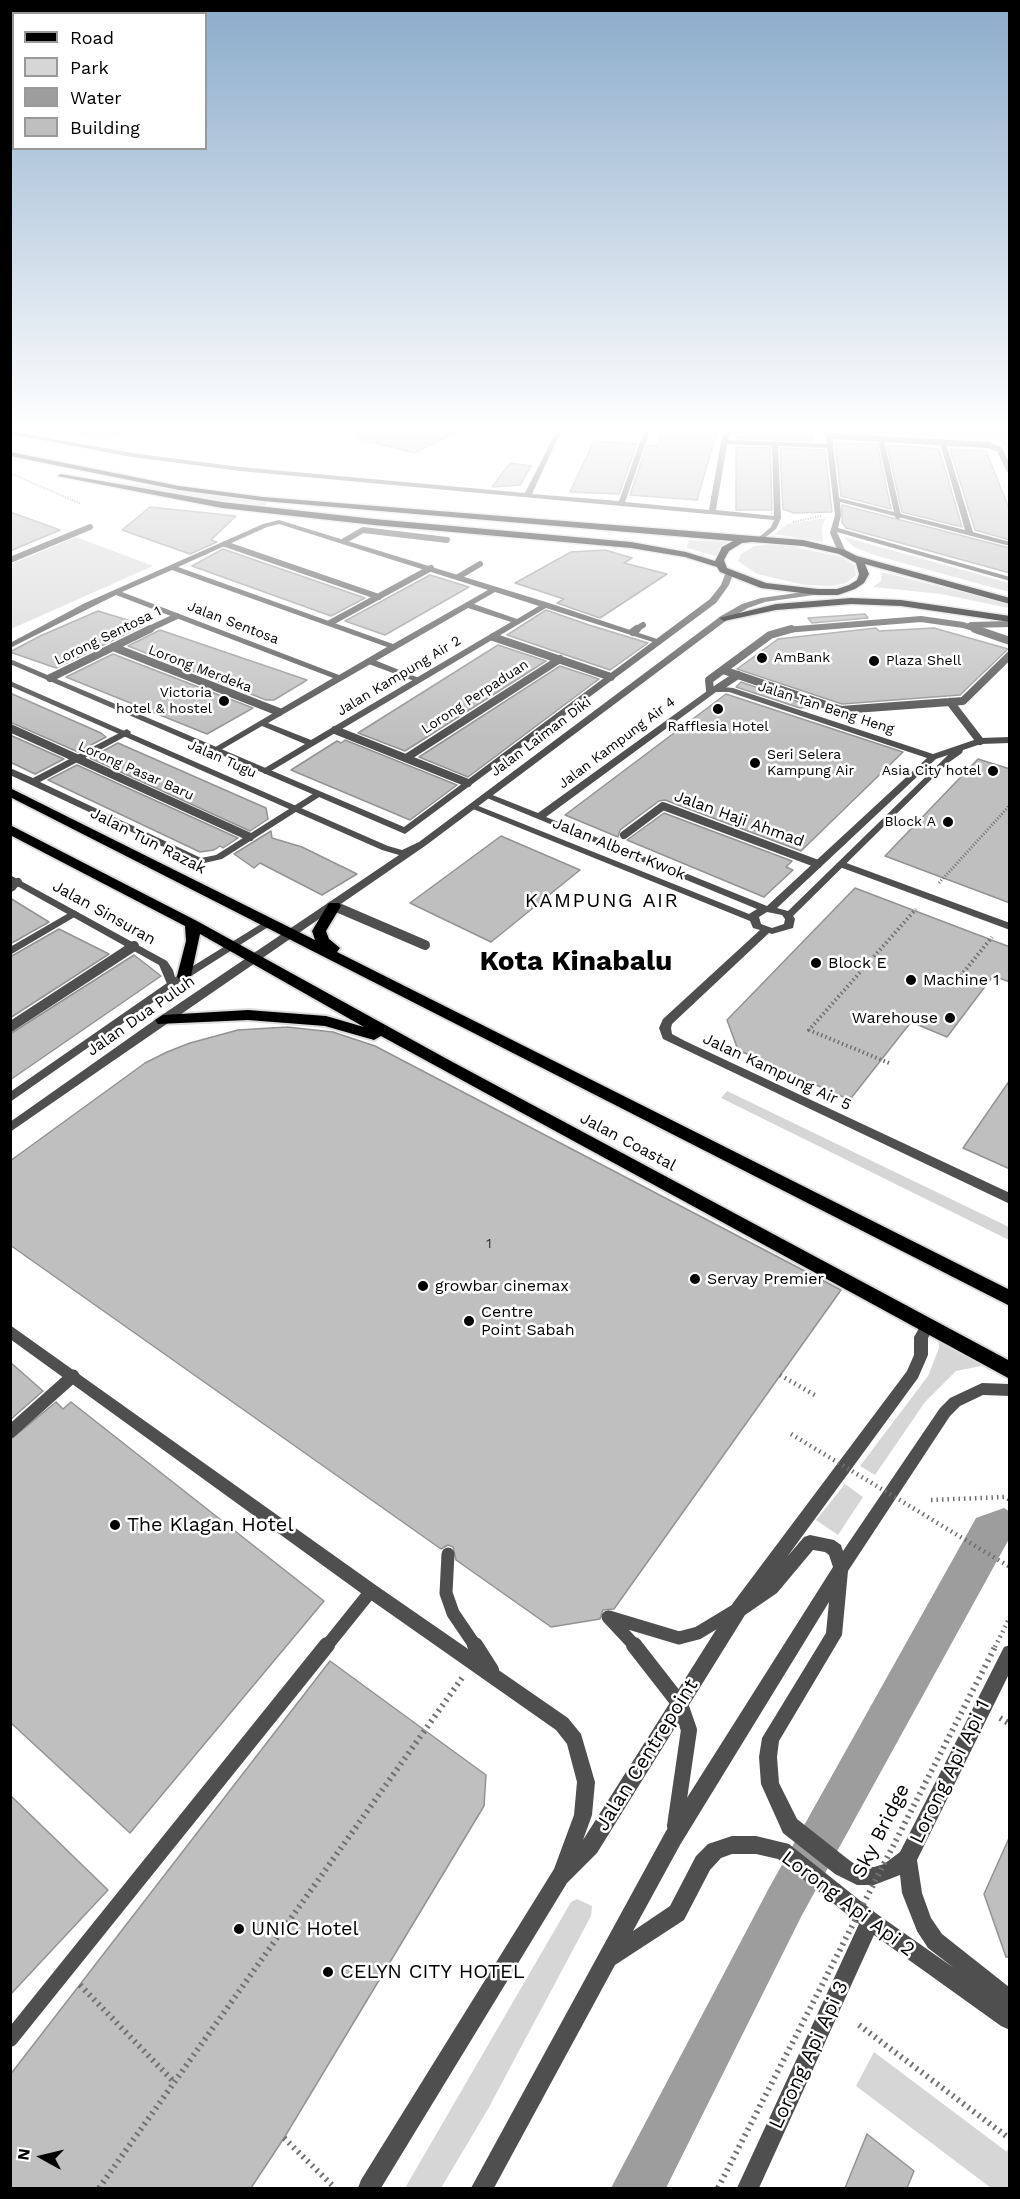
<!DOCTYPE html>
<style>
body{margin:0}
#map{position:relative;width:1020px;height:2199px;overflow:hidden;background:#fff;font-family:"Work Sans",sans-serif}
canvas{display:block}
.frame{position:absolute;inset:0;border:12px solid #000;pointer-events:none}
.legend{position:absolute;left:12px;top:12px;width:195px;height:138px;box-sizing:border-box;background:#fff;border:2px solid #999;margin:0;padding:8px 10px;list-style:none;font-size:18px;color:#000}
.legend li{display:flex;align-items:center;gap:12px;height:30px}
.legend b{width:30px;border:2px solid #999}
.north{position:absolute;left:12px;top:2127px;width:60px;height:60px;-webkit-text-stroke:4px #fff;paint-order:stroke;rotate:278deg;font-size:16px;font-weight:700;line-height:24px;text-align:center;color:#000}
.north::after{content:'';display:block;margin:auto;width:21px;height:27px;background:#000;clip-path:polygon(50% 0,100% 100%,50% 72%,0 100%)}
</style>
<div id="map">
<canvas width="1020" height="2199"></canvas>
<div class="frame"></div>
<ul class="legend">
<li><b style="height:8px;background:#000"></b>Road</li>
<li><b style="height:16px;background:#d6d6d6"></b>Park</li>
<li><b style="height:16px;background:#9d9d9d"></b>Water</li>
<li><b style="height:16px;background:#bfbfbf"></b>Building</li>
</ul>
<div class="north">N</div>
</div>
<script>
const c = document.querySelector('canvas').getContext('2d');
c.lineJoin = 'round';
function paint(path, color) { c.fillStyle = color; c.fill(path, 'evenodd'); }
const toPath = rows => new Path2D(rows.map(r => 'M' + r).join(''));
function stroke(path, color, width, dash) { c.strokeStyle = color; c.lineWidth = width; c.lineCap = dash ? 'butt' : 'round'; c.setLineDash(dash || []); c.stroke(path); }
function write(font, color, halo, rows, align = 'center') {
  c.font = font + ' "Work Sans",sans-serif'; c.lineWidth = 5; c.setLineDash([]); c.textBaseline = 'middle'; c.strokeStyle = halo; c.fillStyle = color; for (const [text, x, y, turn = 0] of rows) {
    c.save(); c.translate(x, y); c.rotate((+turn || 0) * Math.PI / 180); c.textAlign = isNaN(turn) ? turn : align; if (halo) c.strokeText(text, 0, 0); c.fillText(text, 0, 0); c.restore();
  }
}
paint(toPath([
 [52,431,125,431,105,440],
 [838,431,1009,431,1009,453,997,439,841,434],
 [10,458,126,483,268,502,264,507,167,493],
 [826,518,822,526,823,542,775,534,787,524],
 [76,537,153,566,11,629,11,564],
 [844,537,1009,583,1009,592,874,555,854,547],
 [689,540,727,542,719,549,716,556,687,548],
 [780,544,842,557,855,566,856,575,846,583,832,586,805,585,757,574,738,561,741,554,754,546],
 [882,572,1009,604,1009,608,941,594,873,587,881,581],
 [727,1091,1009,1227,1009,1240,721,1098],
 [938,1331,1002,1368,981,1366,956,1371,925,1402,875,1475,860,1466,928,1376,939,1348],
 [845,1484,863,1497,838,1535,816,1520],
 [577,1899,592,1906,591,1916,488,2109,441,2188,405,2188,571,1902],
 [874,2052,1007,2152,1009,2145,1009,2188,991,2188,856,2086]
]), '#d6d6d6');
paint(toPath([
 [1004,1508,1009,1511,1009,1539,802,1915,666,2188,611,2188,769,1888,976,1518]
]), '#9d9d9d');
const building = toPath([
 [358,431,459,431,414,453,357,438,358,431],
 [662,431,717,431,697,500,630,495,647,445,657,446,662,431],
 [735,431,812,431,813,441,735,438,735,431],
 [594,441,637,444,619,494,570,492,594,441],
 [835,443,877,444,891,509,841,496,835,443],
 [887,445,939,449,962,527,902,512,887,445],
 [736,447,770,448,772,510,736,510,736,447],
 [780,448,825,450,832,512,794,513,783,509,780,448],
 [950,449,986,451,1010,511,1010,540,975,530,950,449],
 [510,463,531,466,520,485,492,487,510,463],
 [842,505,1010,548,1010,573,846,528,842,522,842,505],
 [150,507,236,516,211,540,217,542,190,554,122,530,150,507],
 [10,512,60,530,10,551,10,512],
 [223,549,365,598,331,616,192,566,223,549],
 [605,550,632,558,624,563,667,574,600,618,557,603,564,599,515,583,571,552,605,550],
 [430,575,469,587,385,635,345,621,430,575],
 [546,610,589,625,648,643,610,670,507,635,546,610],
 [98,611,144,625,56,668,10,652,40,636,98,611],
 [865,614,868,618,812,623,808,618,865,614],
 [876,628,879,631,934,628,1008,649,960,695,842,704,737,669,778,639,876,628],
 [160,630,307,680,274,700,266,700,128,646,160,630],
 [498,645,546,661,405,751,358,733,498,645],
 [113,654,253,708,207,734,66,677,113,654],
 [560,666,599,679,468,777,419,757,560,666],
 [741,682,813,707,800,708,736,687,741,682],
 [10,693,101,733,106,737,78,752,10,722,10,693],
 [726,694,903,752,801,851,665,800,659,801,620,830,618,837,565,815,726,694],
 [10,735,64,759,35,774,10,762,10,735],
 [345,740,457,785,410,820,291,770,337,741,341,743,345,740],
 [118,743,266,808,268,819,250,831,90,758,118,743],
 [978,759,1010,769,1010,903,885,856,978,759],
 [77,765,238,838,223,848,220,846,214,850,200,852,48,780,77,765],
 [664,813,792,861,786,867,793,870,764,897,627,840,664,813],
 [271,831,272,838,302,847,357,874,322,895,260,863,254,868,234,854,271,831],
 [501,836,580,870,491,942,410,903,501,836],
 [855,888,1010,947,1010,982,993,976,947,1037,911,1022,852,1097,843,1097,738,1050,727,1020,855,888],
 [10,898,49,922,10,944,10,898],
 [59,929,109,954,10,1018,10,957,59,929],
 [134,955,161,976,10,1080,10,1034,134,955],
 [287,1027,333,1032,375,1046,841,1290,614,1609,603,1610,600,1619,551,1627,456,1560,453,1547,448,1545,441,1549,10,1245,10,1161,145,1063,167,1052,190,1043,238,1030,287,1027],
 [1010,1080,1010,1169,963,1148,1010,1080],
 [10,1362,43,1391,10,1420,10,1362],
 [56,1402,63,1409,71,1402,324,1601,130,1833,10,1722,10,1440,56,1402],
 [330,1661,486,1775,484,1806,284,2138,251,2188,10,2188,10,2075,330,1661],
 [10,1795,108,1890,10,1995,10,1795],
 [1010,1836,1010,1957,1006,1957,984,1894,1010,1836],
 [867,2134,914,2171,907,2188,845,2188,867,2134]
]);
paint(building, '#bfbfbf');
stroke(building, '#939393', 1.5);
const primary = toPath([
 [10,452,179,486,263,497,803,540,845,550,857,556,1010,598,1010,604,865,564,869,574,864,583,855,589,838,595,818,595,761,588,720,572,717,567,685,557,631,548,374,525,222,508,57,476,61,474,222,502,374,519,631,542,686,552,715,561,722,547,733,541,263,501,179,490,10,456,10,452],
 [752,542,803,546,839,554,856,563,859,574,857,580,849,585,837,589,818,589,766,583,727,568,724,560,729,551,742,543,752,542],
 [851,598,901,600,1010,616,1010,622,901,606,851,604,776,610,724,621,719,618,776,604,851,598]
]);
const trunk = toPath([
 [10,788,315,940,312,931,327,906,329,903,339,903,341,906,326,931,329,939,340,948,337,952,1010,1290,1010,1306,10,797,10,788],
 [10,825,197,921,447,1059,1010,1361,1010,1379,381,1036,374,1040,325,1026,248,1020,158,1024,155,1020,163,1015,248,1010,326,1016,364,1027,200,934,191,976,184,981,179,979,177,976,186,941,185,926,10,835,10,825]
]);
stroke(primary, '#dbdbdb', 3);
stroke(trunk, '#dbdbdb', 4);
stroke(toPath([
 [110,435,118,431],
 [10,473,81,504],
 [793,522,821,516]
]), '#717171', 2, [1, 1.5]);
stroke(toPath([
 [939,883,1010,805]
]), '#717171', 3, [1, 2]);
stroke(toPath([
 [955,983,992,937],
 [889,1063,809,1030,916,909]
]), '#717171', 4, [1.5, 3]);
stroke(toPath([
 [780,1375,818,1397],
 [931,1500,1005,1497,1010,1500]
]), '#717171', 4.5, [1.5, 4]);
stroke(toPath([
 [1000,1718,1010,1724],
 [80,1985,174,2082],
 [859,2025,1010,2139],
 [284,2138,335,2188],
 [99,2188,462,1678]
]), '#717171', 6, [2, 4.5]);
stroke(toPath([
 [829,436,988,445,999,449,1010,471],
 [881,440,898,516],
 [344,541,363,530,447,540],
 [225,544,379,597],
 [10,560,90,527],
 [458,577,480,564],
 [330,623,431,568],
 [971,625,1010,624],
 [147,630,177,616],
 [635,630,643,625],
 [785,630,921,619,963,625,979,630]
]), '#4f4f4f', 6);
stroke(toPath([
 [975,629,1010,641],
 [633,632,637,629],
 [493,637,611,677],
 [113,647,279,712],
 [723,670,841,710,963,701,1010,655],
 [50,678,150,629],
 [718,688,738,675],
 [710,690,709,680,770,635,791,629],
 [950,702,980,741],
 [10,728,250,837],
 [335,730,468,783],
 [406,758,560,659],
 [624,835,663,806,818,864],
 [10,887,18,882]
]), '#4f4f4f', 8);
stroke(toPath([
 [10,887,12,886],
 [334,906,425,945],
 [10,1027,134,946]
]), '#4f4f4f', 10);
stroke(toPath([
 [10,1432,73,1376],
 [448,1554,446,1593,453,1613,476,1647],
 [608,1617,636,1647],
 [609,1617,679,1638,698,1633,736,1610],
 [326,1647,371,1591]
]), '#4f4f4f', 13);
stroke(toPath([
 [475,1645,491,1670],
 [634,1645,680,1704,689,1730,675,1826],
 [10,2039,327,1645]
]), '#4f4f4f', 16);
paint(toPath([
 [366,659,372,659,424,680,417,682,366,663,366,659],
 [841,861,1010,923,1010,930,837,866,836,864,841,861],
 [74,910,79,913,78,915,10,955,10,947,74,910]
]), '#4f4f4f');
paint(toPath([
 [10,431,132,453,240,467,525,493,556,432,561,431,532,494,619,501,644,431,650,431,625,502,709,510,721,442,726,431,732,431,728,440,827,444,826,436,821,431,827,431,832,436,839,498,965,530,940,443,943,441,946,443,973,532,1010,542,1010,546,840,502,841,515,838,528,1010,577,1010,581,837,532,846,552,839,554,830,533,835,515,827,448,778,446,781,518,776,529,762,540,758,538,771,527,774,520,240,471,132,457,10,434,10,431],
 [727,444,772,446,774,516,716,510,727,444],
 [279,520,549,603,663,641,656,643,546,608,266,774,263,773,263,769,305,744,262,726,219,751,213,751,212,749,333,678,116,595,10,648,10,643,85,603,263,524,279,520],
 [279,524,488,590,393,644,178,567,267,527,279,524],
 [172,570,387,647,339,675,122,592,172,570],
 [495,592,539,606,517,619,474,604,495,592],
 [468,608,511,622,311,740,268,723,468,608],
 [714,686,733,688,933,754,980,738,1010,737,1010,743,981,744,963,750,962,753,948,763,793,916,795,919,793,928,772,934,769,933,672,1024,671,1028,672,1034,685,1041,1010,1193,1010,1204,663,1039,659,1028,663,1019,760,930,753,928,750,921,468,807,473,804,476,805,749,914,757,909,482,796,487,793,490,794,538,813,714,686],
 [716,692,729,692,927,758,767,906,546,817,716,692],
 [948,755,788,911,777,908,936,759,948,755],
 [767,912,782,915,785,919,784,924,772,928,761,924,759,917,767,912],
 [127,729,131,732,130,734,40,782,201,858,216,855,316,792,322,792,324,794,222,859,200,864,10,775,10,768,33,778,127,729],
 [10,875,167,961,173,970,177,984,176,986,168,986,159,965,10,882,10,875],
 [927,1321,932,1323,934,1327,928,1338,928,1355,918,1378,787,1557,804,1537,810,1535,834,1540,841,1545,843,1551,940,1408,950,1398,982,1383,1010,1384,1010,1396,983,1395,960,1406,950,1416,848,1571,842,1635,779,1741,777,1757,779,1783,797,1819,849,1860,859,1867,874,1867,884,1864,900,1852,1004,1647,1010,1645,1010,1672,917,1860,922,1893,931,1918,942,1934,1009,1987,1010,2030,1001,2026,874,1935,759,2188,737,2188,859,1924,778,1859,756,1854,732,1854,721,1858,710,1870,684,1920,615,1965,494,2188,471,2188,666,1831,833,1567,829,1555,825,1552,813,1550,777,1593,745,1615,597,1853,567,1883,381,2188,358,2188,361,2180,554,1869,574,1815,577,1782,567,1744,556,1730,365,1596,10,1339,10,1325,377,1586,568,1718,581,1734,595,1782,592,1815,583,1840,733,1603,907,1371,914,1355,914,1337,922,1323,927,1321],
 [829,1602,826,1633,762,1738,759,1757,761,1784,783,1833,835,1874,857,1885,874,1885,900,1875,902,1893,917,1931,928,1948,954,1968,877,1914,789,1844,756,1836,732,1836,708,1844,696,1856,670,1906,633,1931,680,1845,829,1602]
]), '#4f4f4f');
paint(toPath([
 [726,572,733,574,729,585,716,603,405,834,10,664,10,659,404,827,710,599,721,585,726,572],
 [818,590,822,592,821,594,765,602,748,608,727,620,425,846,10,1132,10,1122,159,1017,399,855,382,850,10,686,10,681,388,846,402,850,419,842,721,616,742,604,761,598,818,590],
 [269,919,274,922,273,924,188,978,10,1102,10,1092,180,974,269,919]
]), '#4f4f4f');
paint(primary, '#000');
paint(trunk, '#000');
stroke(toPath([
 [791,1434,1010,1567],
 [995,1647,1010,1617]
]), '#717171', 4.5, [1.5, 4]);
stroke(toPath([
 [718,2188,996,1645]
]), '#717171', 6, [2, 4.5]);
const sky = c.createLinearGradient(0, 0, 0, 739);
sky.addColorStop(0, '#8aabca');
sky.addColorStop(0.58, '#fff');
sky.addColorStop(1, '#ffffff00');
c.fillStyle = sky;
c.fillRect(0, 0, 1020, 739);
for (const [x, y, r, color] of [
 [762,658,6,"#000"],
 [874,661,6,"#000"],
 [224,701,6,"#000"],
 [718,709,6,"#000"],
 [755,763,6,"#000"],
 [993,771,6,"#000"],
 [948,822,6,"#000"],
 [816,963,6,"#000"],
 [911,980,6,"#000"],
 [950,1018,6,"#000"],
 [695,1279,6,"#000"],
 [423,1286,6,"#000"],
 [469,1321,6,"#000"],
 [115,1525,6,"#000"],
 [239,1929,6,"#000"],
 [328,1972,6,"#000"]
]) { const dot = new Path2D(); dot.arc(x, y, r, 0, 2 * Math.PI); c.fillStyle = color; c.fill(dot); stroke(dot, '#fff', 2); }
write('14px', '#000', '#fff', [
 ["Jalan Sentosa",233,623,21],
 ["Lorong Sentosa 1",108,636,-26],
 ["Lorong Merdeka",200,669,21],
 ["Jalan Kampung Air 2",399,676,-31],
 ["Lorong Perpaduan",475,697,-33],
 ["Jalan Tan Beng Heng",826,708,18],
 ["Jalan Laiman Diki",541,737,-37],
 ["Jalan Kampung Air 4",617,743,-37],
 ["Jalan Tugu",222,759,24],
 ["Lorong Pasar Baru",136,771,24]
]);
write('14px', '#000', '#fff', [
 ["AmBank",774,658],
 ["Plaza Shell",886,661],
 ["Victoria",212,693,"right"],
 ["hotel & hostel",212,709,"right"],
 ["Rafflesia Hotel",718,727,"center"],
 ["Seri Selera",767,755],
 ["Kampung Air",767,771],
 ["Asia City hotel",981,771,"right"],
 ["Block A",936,822,"right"]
], 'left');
write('14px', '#303030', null, [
 ["1",489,1244]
]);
write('16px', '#000', '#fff', [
 ["Jalan Haji Ahmad",739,819,20],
 ["Jalan Tun Razak",148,841,27],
 ["Jalan Albert Kwok",619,849,22],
 ["Jalan Sinsuran",104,913,29],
 ["Jalan Dua Puluh",141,1016,-35],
 ["Jalan Kampung Air 5",777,1072,25],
 ["Jalan Coastal",628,1142,28]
]);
write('16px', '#000', '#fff', [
 ["Block E",828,963],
 ["Machine 1",923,980],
 ["Warehouse",938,1018,"right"],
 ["Servay Premier",707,1279],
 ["growbar cinemax",435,1286],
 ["Centre",481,1312],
 ["Point Sabah",481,1330]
], 'left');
c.letterSpacing = '1.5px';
write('20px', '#000', '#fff', [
 ["KAMPUNG AIR",602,901]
]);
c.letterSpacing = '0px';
write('20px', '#000', '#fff', [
 ["The Klagan Hotel",127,1525],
 ["UNIC Hotel",251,1929],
 ["CELYN CITY HOTEL",340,1972]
], 'left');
write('20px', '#000', '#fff', [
 ["Jalan Centrepoint",647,1755,-58],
 ["Lorong Api Api 1",950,1772,-64],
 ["Sky Bridge",881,1831,-63],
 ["Lorong Api Api 2",848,1904,37],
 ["Lorong Api Api 3",809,2055,-65]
]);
write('bold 28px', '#000', '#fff', [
 ["Kota Kinabalu",576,962]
]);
</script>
